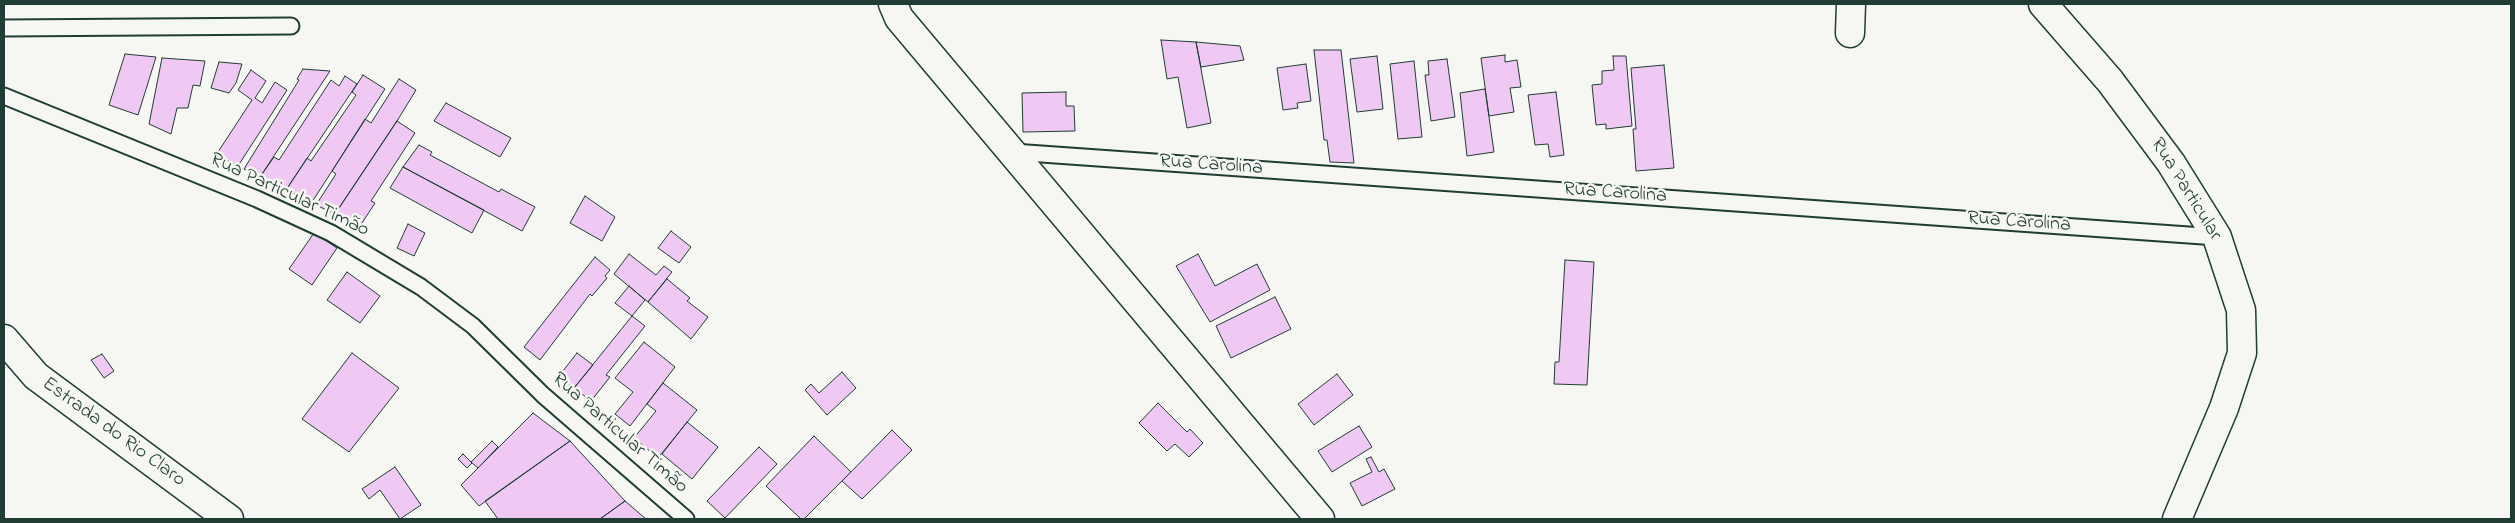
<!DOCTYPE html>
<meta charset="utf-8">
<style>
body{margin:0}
#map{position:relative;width:2515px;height:523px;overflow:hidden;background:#f6f6f2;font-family:"Indie Flower",sans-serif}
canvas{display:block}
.frame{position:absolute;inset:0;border:5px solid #1f3d34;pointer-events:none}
</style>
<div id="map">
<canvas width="2515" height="523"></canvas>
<div class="frame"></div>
</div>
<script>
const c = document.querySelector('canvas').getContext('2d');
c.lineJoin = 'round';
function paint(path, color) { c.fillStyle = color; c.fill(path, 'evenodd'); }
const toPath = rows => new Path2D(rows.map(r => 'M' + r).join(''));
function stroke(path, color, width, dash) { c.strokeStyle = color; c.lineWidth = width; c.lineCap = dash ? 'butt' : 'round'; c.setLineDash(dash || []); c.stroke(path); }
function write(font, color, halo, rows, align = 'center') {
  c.font = font + ' "Indie Flower",sans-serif'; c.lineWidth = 5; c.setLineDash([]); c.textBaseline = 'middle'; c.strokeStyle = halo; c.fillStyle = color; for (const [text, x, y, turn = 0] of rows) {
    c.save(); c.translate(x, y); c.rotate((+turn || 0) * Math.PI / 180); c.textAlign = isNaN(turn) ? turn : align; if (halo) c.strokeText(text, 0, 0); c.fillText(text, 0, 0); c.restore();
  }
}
const building = toPath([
 [1161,40,1196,42,1211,123,1187,128,1178,77,1167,79,1161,40],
 [1196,42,1240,46,1244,60,1201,67,1196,42],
 [1314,50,1341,50,1354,163,1330,162,1327,140,1324,140,1314,50],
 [125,54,156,57,138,115,109,105,125,54],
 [1505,55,1505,62,1517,60,1521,87,1510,88,1514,112,1489,116,1481,58,1505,55],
 [1377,56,1383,109,1357,112,1350,59,1377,56],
 [1613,56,1626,56,1632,126,1606,129,1606,124,1596,125,1592,85,1602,84,1602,71,1614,70,1613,56],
 [162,58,205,61,200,86,193,85,188,108,177,108,171,134,149,124,162,58],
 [1447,59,1455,117,1431,121,1425,75,1429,75,1428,61,1447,59],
 [1414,61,1422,137,1398,139,1390,64,1414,61],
 [219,62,242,64,236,83,229,93,211,88,219,62],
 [1306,64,1311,101,1297,103,1298,108,1283,110,1277,68,1306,64],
 [1664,65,1674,168,1636,171,1633,129,1636,129,1631,68,1664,65],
 [303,69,330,71,260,177,244,169,299,80,297,79,303,69],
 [251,70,266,81,255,98,262,103,275,82,287,90,238,166,216,155,252,100,238,90,251,70],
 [363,75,385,89,312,202,286,190,307,158,311,161,356,95,352,92,363,75],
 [345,76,357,84,286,190,260,177,274,157,279,160,331,80,339,86,345,76],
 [399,79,416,90,397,121,335,214,316,205,336,174,332,171,365,119,371,123,399,79],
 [1485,89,1494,152,1467,156,1460,93,1485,89],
 [1066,92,1066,106,1074,106,1075,131,1023,132,1022,93,1066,92],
 [1556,92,1564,155,1550,157,1548,144,1535,145,1528,95,1556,92],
 [446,103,511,138,500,157,434,121,446,103],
 [397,121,415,133,371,201,375,203,360,226,335,214,397,121],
 [419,145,432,152,430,155,499,192,501,189,535,207,522,231,403,167,419,145],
 [403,167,484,210,472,233,390,188,403,167],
 [585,196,615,217,602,241,570,223,585,196],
 [408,224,425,233,414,256,397,248,408,224],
 [671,231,691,247,679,263,658,248,671,231],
 [314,233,337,248,312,285,289,269,314,233],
 [629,254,656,275,664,266,672,272,648,302,614,274,629,254],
 [1198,254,1215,286,1257,264,1270,290,1210,322,1176,266,1198,254],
 [595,257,610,270,605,276,607,278,592,296,590,294,540,360,524,347,595,257],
 [1565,260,1594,262,1587,385,1554,384,1555,362,1559,362,1565,260],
 [347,272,380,296,360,323,327,300,347,272],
 [667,279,690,298,687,301,708,317,691,339,648,302,667,279],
 [629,286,645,300,632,316,615,303,629,286],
 [1275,297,1291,329,1231,358,1216,326,1275,297],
 [632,316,645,326,606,375,610,377,591,401,574,388,632,316],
 [644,342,675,367,630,426,615,414,633,392,615,378,644,342],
 [352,353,399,388,349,452,302,419,352,353],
 [577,353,593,365,574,388,559,376,577,353],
 [102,354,114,371,104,378,91,360,102,354],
 [842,372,856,388,827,415,805,390,811,384,819,393,842,372],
 [1337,374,1353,395,1314,425,1298,404,1337,374],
 [663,383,697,410,658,458,634,438,656,411,647,404,663,383],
 [1158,403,1187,432,1190,429,1203,443,1189,457,1175,444,1167,451,1139,423,1158,403],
 [533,413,570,441,479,506,461,485,533,413],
 [687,422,718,447,692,479,662,454,687,422],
 [1359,426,1372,447,1332,472,1318,451,1359,426],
 [892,430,912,450,862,499,842,481,892,430],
 [814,436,851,472,804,519,801,519,766,486,814,436],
 [492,441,498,447,478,468,471,462,492,441],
 [570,441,625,501,600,519,498,519,485,501,570,441],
 [759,447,777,464,725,518,707,501,759,447],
 [463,454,472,463,467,468,458,459,463,454],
 [1371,457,1379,472,1384,469,1395,489,1362,506,1350,483,1372,472,1366,459,1371,457],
 [395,467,421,505,400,519,380,490,369,499,362,489,395,467],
 [625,501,646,519,600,519,625,501]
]);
paint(building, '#efc9f3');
stroke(building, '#1f3d34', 1);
const lane = toPath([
 [4,28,291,26],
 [4,96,257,199,331,233,421,287,473,326,543,395,686,519],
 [1013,152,2217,237]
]);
const street = toPath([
 [893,4,899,18,1320,519],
 [2043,4,2110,81,2171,163,2217,237,2241,310,2242,353,2224,408,2177,519],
 [1850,33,1851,4]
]);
const secondary = toPath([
 [4,339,36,376,229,519]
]);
stroke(lane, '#1f3d34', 19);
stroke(street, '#1f3d34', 31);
stroke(secondary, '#1f3d34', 31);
stroke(lane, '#f6f6f2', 15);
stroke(street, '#f6f6f2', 28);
stroke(secondary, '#f6f6f2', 28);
write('20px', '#1f3d34', '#f6f6f2', [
 ["Rua Carolina",1211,166,4],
 ["Rua Particular",2185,190,58],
 ["Rua Carolina",1615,194,4],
 ["Rua Particular Timão",289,196,25],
 ["Rua Carolina",2019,223,4],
 ["Estrada do Rio Claro",113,433,36],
 ["Rua Particular Timão",619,434,41]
]);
</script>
